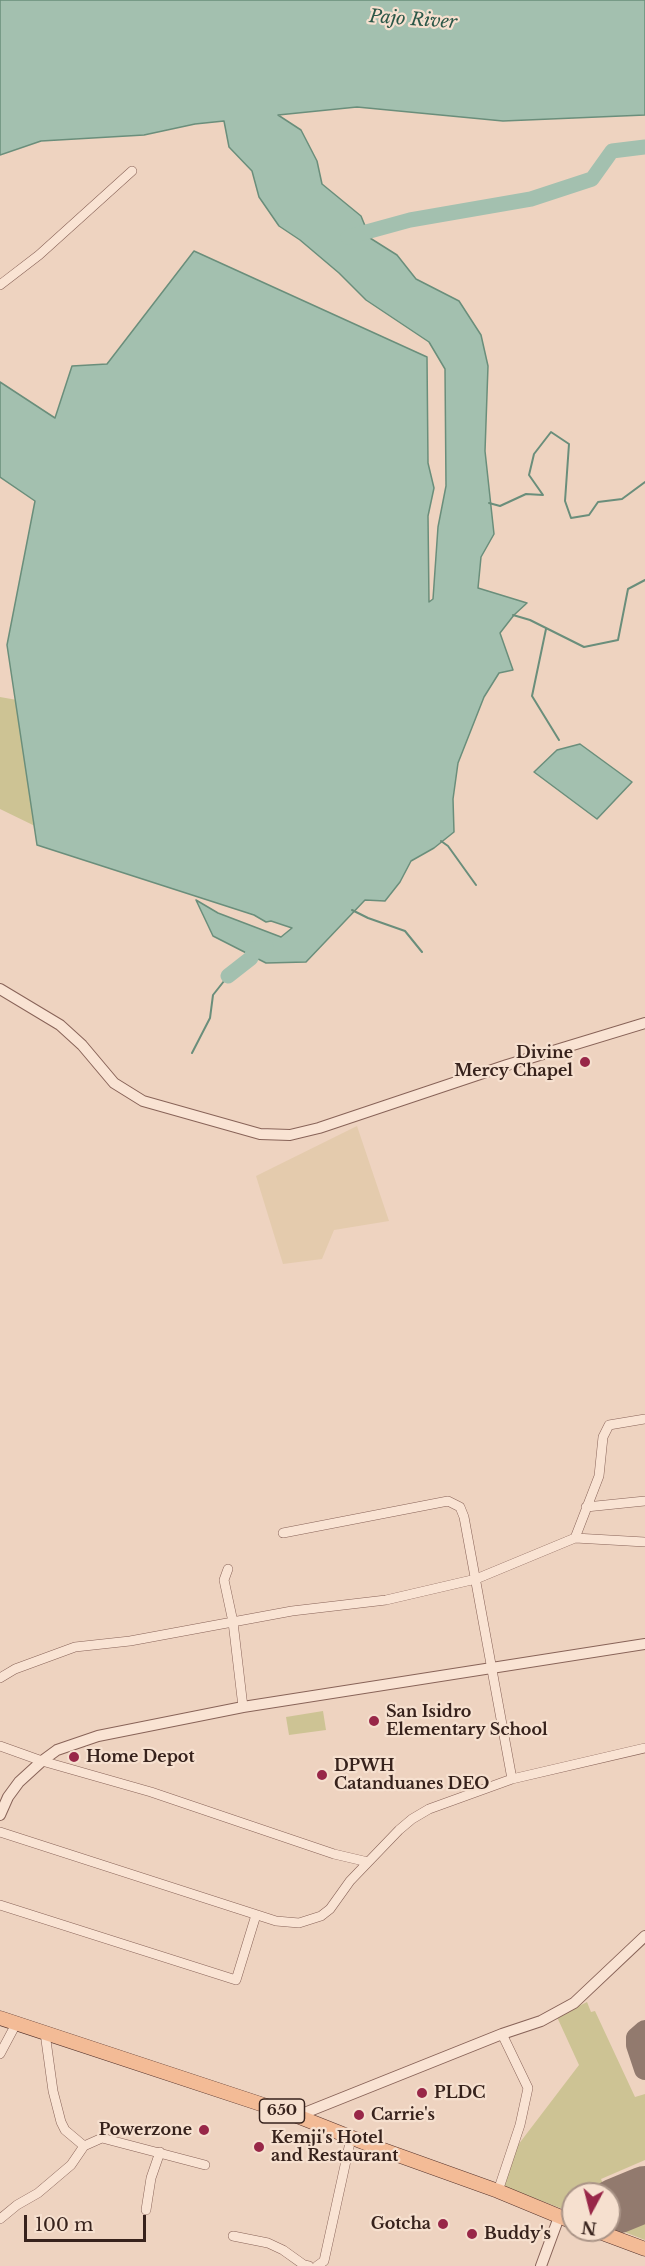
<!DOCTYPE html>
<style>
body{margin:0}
#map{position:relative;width:645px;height:2266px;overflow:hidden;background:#eed3c0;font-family:"Libre Baskerville",serif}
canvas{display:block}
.north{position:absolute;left:561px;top:2182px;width:60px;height:60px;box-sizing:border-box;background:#f6e0cf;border:2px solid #aa9487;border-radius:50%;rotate:187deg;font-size:16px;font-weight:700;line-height:24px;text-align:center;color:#37221c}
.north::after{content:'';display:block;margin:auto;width:21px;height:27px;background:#982748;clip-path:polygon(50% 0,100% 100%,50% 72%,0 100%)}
.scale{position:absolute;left:24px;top:2215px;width:122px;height:27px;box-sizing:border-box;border:3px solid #37221c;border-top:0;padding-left:8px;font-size:18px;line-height:21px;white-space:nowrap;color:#37221c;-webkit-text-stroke:4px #f6e0cf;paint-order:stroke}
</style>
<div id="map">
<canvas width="645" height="2266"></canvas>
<div class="north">N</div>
<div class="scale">100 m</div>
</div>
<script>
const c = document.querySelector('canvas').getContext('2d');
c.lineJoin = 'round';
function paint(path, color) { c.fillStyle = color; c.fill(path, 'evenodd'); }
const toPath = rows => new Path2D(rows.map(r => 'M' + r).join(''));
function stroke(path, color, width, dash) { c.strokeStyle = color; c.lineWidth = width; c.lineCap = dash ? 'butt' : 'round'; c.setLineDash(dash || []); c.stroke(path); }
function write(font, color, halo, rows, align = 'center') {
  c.font = font + ' "Libre Baskerville",serif'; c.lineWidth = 4.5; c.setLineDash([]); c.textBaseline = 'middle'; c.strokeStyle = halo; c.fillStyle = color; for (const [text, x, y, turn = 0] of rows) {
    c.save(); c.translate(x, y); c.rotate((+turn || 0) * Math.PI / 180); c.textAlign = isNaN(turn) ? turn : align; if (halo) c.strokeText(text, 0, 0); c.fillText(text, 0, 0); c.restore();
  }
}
paint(toPath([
 [357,1126,389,1221,334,1230,322,1259,283,1264,256,1176]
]), '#e4cbad');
paint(toPath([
 [0,697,17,700,37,827,0,809],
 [323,1711,326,1730,289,1735,286,1717],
 [587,2002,591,2012,595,2011,635,2097,645,2094,645,2160,601,2179,607,2194,573,2194,573,2213,503,2186,518,2145,579,2065,557,2017],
 [609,2199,619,2221,630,2225,645,2219,645,2240,609,2226]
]), '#cdc394');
const water = toPath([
 [0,0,645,0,645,115,503,121,357,107,278,115,301,130,317,161,322,184,361,216,370,238,397,255,416,279,459,301,481,335,488,366,485,451,494,534,481,557,478,588,527,603,514,615,500,633,513,670,499,673,484,697,458,763,453,799,454,832,434,848,411,861,400,882,385,901,365,900,306,962,266,963,213,936,196,900,218,913,281,937,292,928,271,921,266,922,254,915,37,845,7,645,35,501,0,477,0,382,55,418,72,366,107,364,194,251,427,357,428,463,434,488,428,516,429,602,433,599,438,527,446,486,445,369,429,342,366,300,339,273,300,240,279,226,259,197,252,171,229,147,224,121,195,124,144,135,41,141,0,155,0,0],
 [580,744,632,782,597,819,534,772,557,750,580,744]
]);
paint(water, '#a3c0af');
stroke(water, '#6a8e7b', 1.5);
stroke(toPath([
 [489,503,500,506,526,494,543,495,529,475,534,454,551,432,569,444,565,501,571,518,589,515,598,502,622,499,645,482],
 [513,615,530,620,584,647,618,640,628,589,645,580],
 [546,629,532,696,559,740],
 [441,841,448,846,476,885],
 [352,910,368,918,405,931,422,952],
 [192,1053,210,1018,213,995,228,976]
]), '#6a8e7b', 2);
stroke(toPath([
 [348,237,410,220,531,199,592,179,612,151,645,147],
 [228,976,251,958,254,949,266,947]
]), '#a3c0af', 15);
stroke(toPath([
 [645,2031,637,2038,637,2045,645,2069]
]), '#927a6e', 22);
stroke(toPath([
 [616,2206,645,2194]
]), '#927a6e', 56);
const minor = toPath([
 [0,285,39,255,132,171],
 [586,1507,645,1501],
 [283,1533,448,1501,460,1507,464,1517,512,1779],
 [575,1538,599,1476,603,1437,609,1425,645,1419],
 [228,1569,224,1580,233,1622,243,1707],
 [0,1678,15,1669,75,1647,130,1641,292,1611,386,1600,476,1579,575,1538,645,1542],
 [0,1746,42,1761,151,1792,334,1854,368,1862],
 [0,1832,276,1921,299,1923,321,1916,330,1909,350,1881,399,1830,412,1819,429,1809,512,1779,645,1748],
 [0,1905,236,1980,256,1915],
 [0,2054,16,2024],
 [84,2146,102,2138,205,2165],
 [498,2191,520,2125,528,2088,502,2034],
 [146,2210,151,2178,160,2152],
 [0,2219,17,2205,38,2193,71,2165,84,2146,65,2130,61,2122,53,2091,45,2033],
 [233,2236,268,2243,283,2250,304,2265,309,2266],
 [317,2266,324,2261,351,2138]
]);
const tertiary = toPath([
 [0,989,60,1025,82,1045,114,1083,143,1101,260,1134,290,1135,319,1128,507,1065,645,1023],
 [0,1815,8,1797,19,1782,42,1761,57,1750,98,1736,243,1707,645,1644],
 [297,2116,502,2034,541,2021,574,2003,645,1936],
 [541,2266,559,2217]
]);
const primary = toPath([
 [0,2018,297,2116,378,2148,498,2191,573,2222],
 [594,2230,645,2249]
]);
stroke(minor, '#886358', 10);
stroke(tertiary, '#886358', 12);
stroke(primary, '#55332c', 15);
stroke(minor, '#f9e3d3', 9);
stroke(tertiary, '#f9e3d3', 10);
stroke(primary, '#f3bb96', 14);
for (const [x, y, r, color] of [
 [585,1062,6,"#982748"],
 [374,1721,6,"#982748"],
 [74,1757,6,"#982748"],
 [322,1775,6,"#982748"],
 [422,2093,6,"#982748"],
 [359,2115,6,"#982748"],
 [204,2130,6,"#982748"],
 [259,2147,6,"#982748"],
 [443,2224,6,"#982748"],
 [472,2234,6,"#982748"]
]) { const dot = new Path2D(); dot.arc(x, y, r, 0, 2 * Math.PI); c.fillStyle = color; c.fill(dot); stroke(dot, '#f6e0cf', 2); }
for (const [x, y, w] of [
 [282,2111,45]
]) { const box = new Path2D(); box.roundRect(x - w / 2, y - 12, w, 24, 4.5); c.fillStyle = '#f6e0cf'; c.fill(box); stroke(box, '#37221c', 1.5); }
write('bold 15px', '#37221c', null, [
 ["650",282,2111]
]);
write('bold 16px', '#37221c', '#f6e0cf', [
 ["Divine",573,1053,"right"],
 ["Mercy Chapel",573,1071,"right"],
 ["San Isidro",386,1712],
 ["Elementary School",386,1730],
 ["Home Depot",86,1757],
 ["DPWH",334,1766],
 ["Catanduanes DEO",334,1784],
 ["PLDC",434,2093],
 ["Carrie's",371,2115],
 ["Powerzone",192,2130,"right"],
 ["Kemji's Hotel",271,2138],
 ["and Restaurant",271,2156],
 ["Gotcha",431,2224,"right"],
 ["Buddy's",484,2234]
], 'left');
write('italic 18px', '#2b5748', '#f6e0cf', [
 ["Pajo River",413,20,4]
]);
</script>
